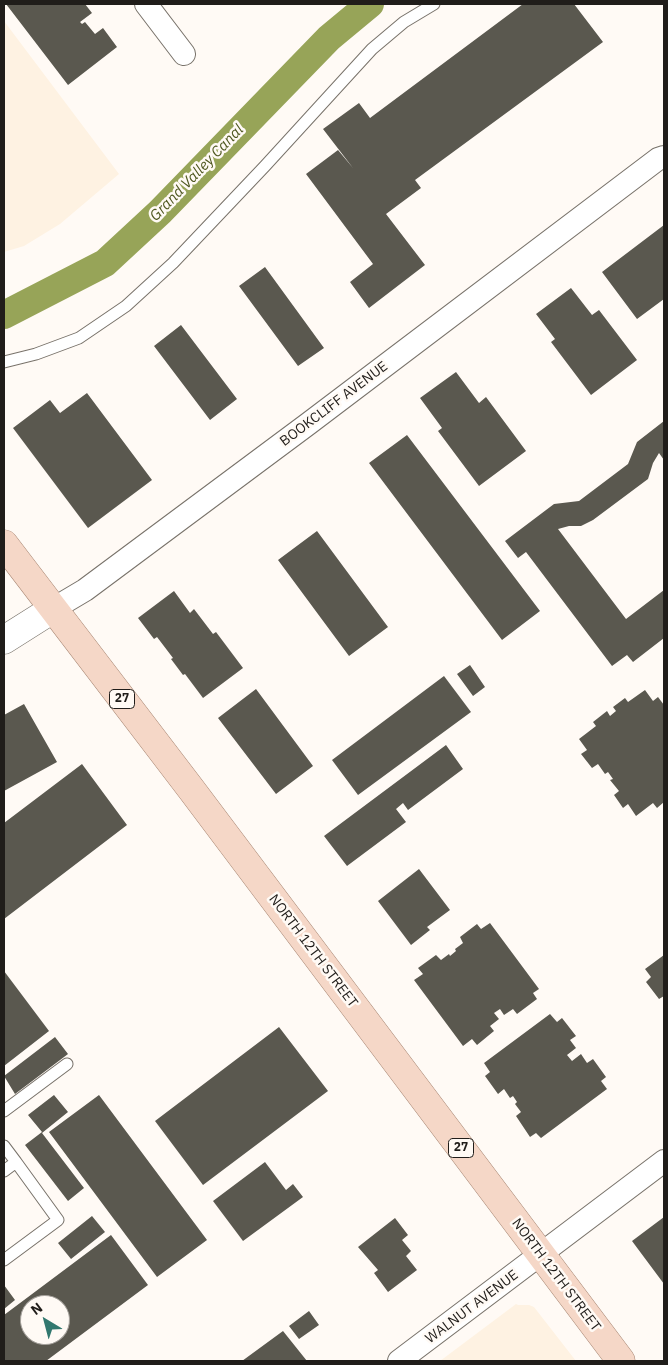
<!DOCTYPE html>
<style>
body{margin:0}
#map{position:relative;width:668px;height:1365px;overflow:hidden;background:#fffaf5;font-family:"IBM Plex Sans",sans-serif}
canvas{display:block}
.frame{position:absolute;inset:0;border:5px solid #201d1a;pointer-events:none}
.north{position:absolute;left:20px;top:1295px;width:50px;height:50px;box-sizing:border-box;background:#fffaf5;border:1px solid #a6a29d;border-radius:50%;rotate:323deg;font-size:14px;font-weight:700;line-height:20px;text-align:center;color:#201d1a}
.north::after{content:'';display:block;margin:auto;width:18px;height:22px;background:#32786f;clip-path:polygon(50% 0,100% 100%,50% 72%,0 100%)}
</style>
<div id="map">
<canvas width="668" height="1365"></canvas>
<div class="frame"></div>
<div class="north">N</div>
</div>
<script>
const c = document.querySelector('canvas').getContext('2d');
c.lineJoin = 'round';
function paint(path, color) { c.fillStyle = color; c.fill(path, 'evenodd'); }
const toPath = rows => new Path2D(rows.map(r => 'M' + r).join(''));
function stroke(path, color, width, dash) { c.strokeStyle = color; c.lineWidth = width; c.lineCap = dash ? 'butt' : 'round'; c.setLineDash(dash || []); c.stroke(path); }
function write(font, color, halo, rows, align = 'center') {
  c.font = font + ' "IBM Plex Sans",sans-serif'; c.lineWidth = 5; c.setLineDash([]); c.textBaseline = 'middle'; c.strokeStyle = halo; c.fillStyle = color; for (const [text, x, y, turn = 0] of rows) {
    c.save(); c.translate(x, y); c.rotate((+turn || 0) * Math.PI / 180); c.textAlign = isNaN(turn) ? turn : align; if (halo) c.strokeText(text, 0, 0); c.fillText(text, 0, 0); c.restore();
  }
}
paint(toPath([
 [4,21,119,174,60,224,24,246,4,252],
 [516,1304,518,1305,529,1305,534,1307,576,1361,440,1361]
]), '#fef2e2');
stroke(toPath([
 [4,315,105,263,160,212,329,38,370,4]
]), '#97a458', 28);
paint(toPath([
 [6,4,85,4,92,13,80,22,82,24,85,22,95,34,103,28,117,47,68,85],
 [523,4,574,4,603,42,415,180,421,188,386,214,425,265,369,308,350,282,373,264,306,174,338,150,353,168,323,129,359,103,370,118],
 [664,225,664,299,637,319,602,272],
 [265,267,324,348,298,366,239,286],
 [571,288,592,315,599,310,637,360,591,395,551,342,555,339,536,314],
 [181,325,237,399,210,420,154,346],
 [456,372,479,403,486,397,526,451,479,486,438,431,442,428,420,398],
 [87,393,152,480,88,528,13,428,50,400,60,413],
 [664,421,664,460,659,453,653,463,648,479,593,520,581,526,569,526,558,529,626,619,664,590,664,638,633,662,627,655,612,666,526,552,518,558,505,541,554,504,579,501,628,464,637,442],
 [407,435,540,611,502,640,369,463],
 [317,531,388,627,349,656,278,560],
 [174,591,190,613,194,609,213,634,216,632,243,668,203,698,185,674,183,675,171,659,173,658,157,637,154,639,138,618],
 [470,665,485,687,473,696,457,674],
 [444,676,471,712,358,795,332,760],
 [256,689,313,766,276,794,218,718],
 [645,690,653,701,658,697,664,705,664,802,657,808,653,803,636,816,628,804,623,808,614,795,619,791,610,780,613,779,608,772,605,774,598,764,592,768,581,754,587,750,579,739,596,726,593,722,607,711,610,716,616,711,613,707,625,698,628,702],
 [24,704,57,762,4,791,4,715],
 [446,745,463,769,408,810,403,803,396,809,406,822,347,866,324,836],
 [82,764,127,825,4,919,4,823],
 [419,869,450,910,427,927,430,930,411,945,378,901],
 [490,923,539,989,533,993,537,999,517,1014,513,1009,504,1015,500,1009,494,1013,499,1019,490,1026,494,1031,477,1045,472,1039,463,1046,414,980,423,974,418,968,436,955,441,960,449,954,450,956,456,951,455,949,463,943,460,937,477,924,481,929],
 [664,955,664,996,659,999,646,982,651,977,645,969],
 [4,971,49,1031,4,1066],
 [550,1014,557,1022,562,1018,576,1036,570,1040,576,1048,567,1055,572,1061,581,1054,587,1063,593,1059,606,1077,601,1081,607,1089,541,1138,536,1133,530,1137,516,1116,521,1112,515,1104,517,1102,513,1096,510,1098,504,1089,498,1094,485,1076,490,1072,484,1063],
 [279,1027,328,1091,203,1185,155,1121],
 [55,1037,68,1054,15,1094,4,1076],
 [54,1095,68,1112,42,1133,84,1188,68,1201,25,1145,42,1132,28,1115],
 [99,1095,207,1240,157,1277,49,1132],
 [265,1162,286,1190,293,1184,303,1197,243,1241,213,1201],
 [92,1216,105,1232,71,1259,58,1243],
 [664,1217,664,1284,632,1241],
 [395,1218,408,1235,402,1240,411,1251,406,1256,417,1270,388,1292,374,1273,378,1270,358,1247],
 [111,1235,148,1285,46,1361,6,1361,4,1359,4,1315],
 [30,1305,60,1305,60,1335,30,1335],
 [4,1285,15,1300,4,1309],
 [309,1311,319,1325,299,1339,289,1326],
 [283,1331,307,1361,242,1361]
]), '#5a584f');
const service = toPath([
 [4,362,36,354,79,338,126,306,173,263,265,166,372,49,404,22,434,4],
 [4,1111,67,1064],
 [4,1146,16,1162],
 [4,1171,16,1162,58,1220,4,1260]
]);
const minor = toPath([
 [146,4,184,54],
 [53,609,85,590,308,424,658,159,664,157],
 [399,1361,664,1161]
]);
const tertiary = toPath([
 [4,640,53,609]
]);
const primary = toPath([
 [4,544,191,789,621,1361]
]);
stroke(service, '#78726a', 13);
stroke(minor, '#78726a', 24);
stroke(tertiary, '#78726a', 29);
stroke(primary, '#a68572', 29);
stroke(service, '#fff', 11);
stroke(minor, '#fff', 22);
stroke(tertiary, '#fff', 28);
stroke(primary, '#f5d7c7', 28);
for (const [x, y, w] of [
 [122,699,25],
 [461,1148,25]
]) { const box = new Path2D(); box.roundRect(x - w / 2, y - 9.5, w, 19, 4); c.fillStyle = '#fffaf5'; c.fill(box); stroke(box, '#201d1a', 1); }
write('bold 12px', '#201d1a', null, [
 ["27",122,699],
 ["27",461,1148]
]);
write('14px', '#201d1a', '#fffaf5', [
 ["BOOKCLIFF AVENUE",334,404,-37],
 ["NORTH 12TH STREET",313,951,53],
 ["NORTH 12TH STREET",556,1275,53],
 ["WALNUT AVENUE",472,1307,-37]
]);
write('italic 15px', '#4f5820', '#fffaf5', [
 ["Grand Valley Canal",197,173,-46]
]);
</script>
